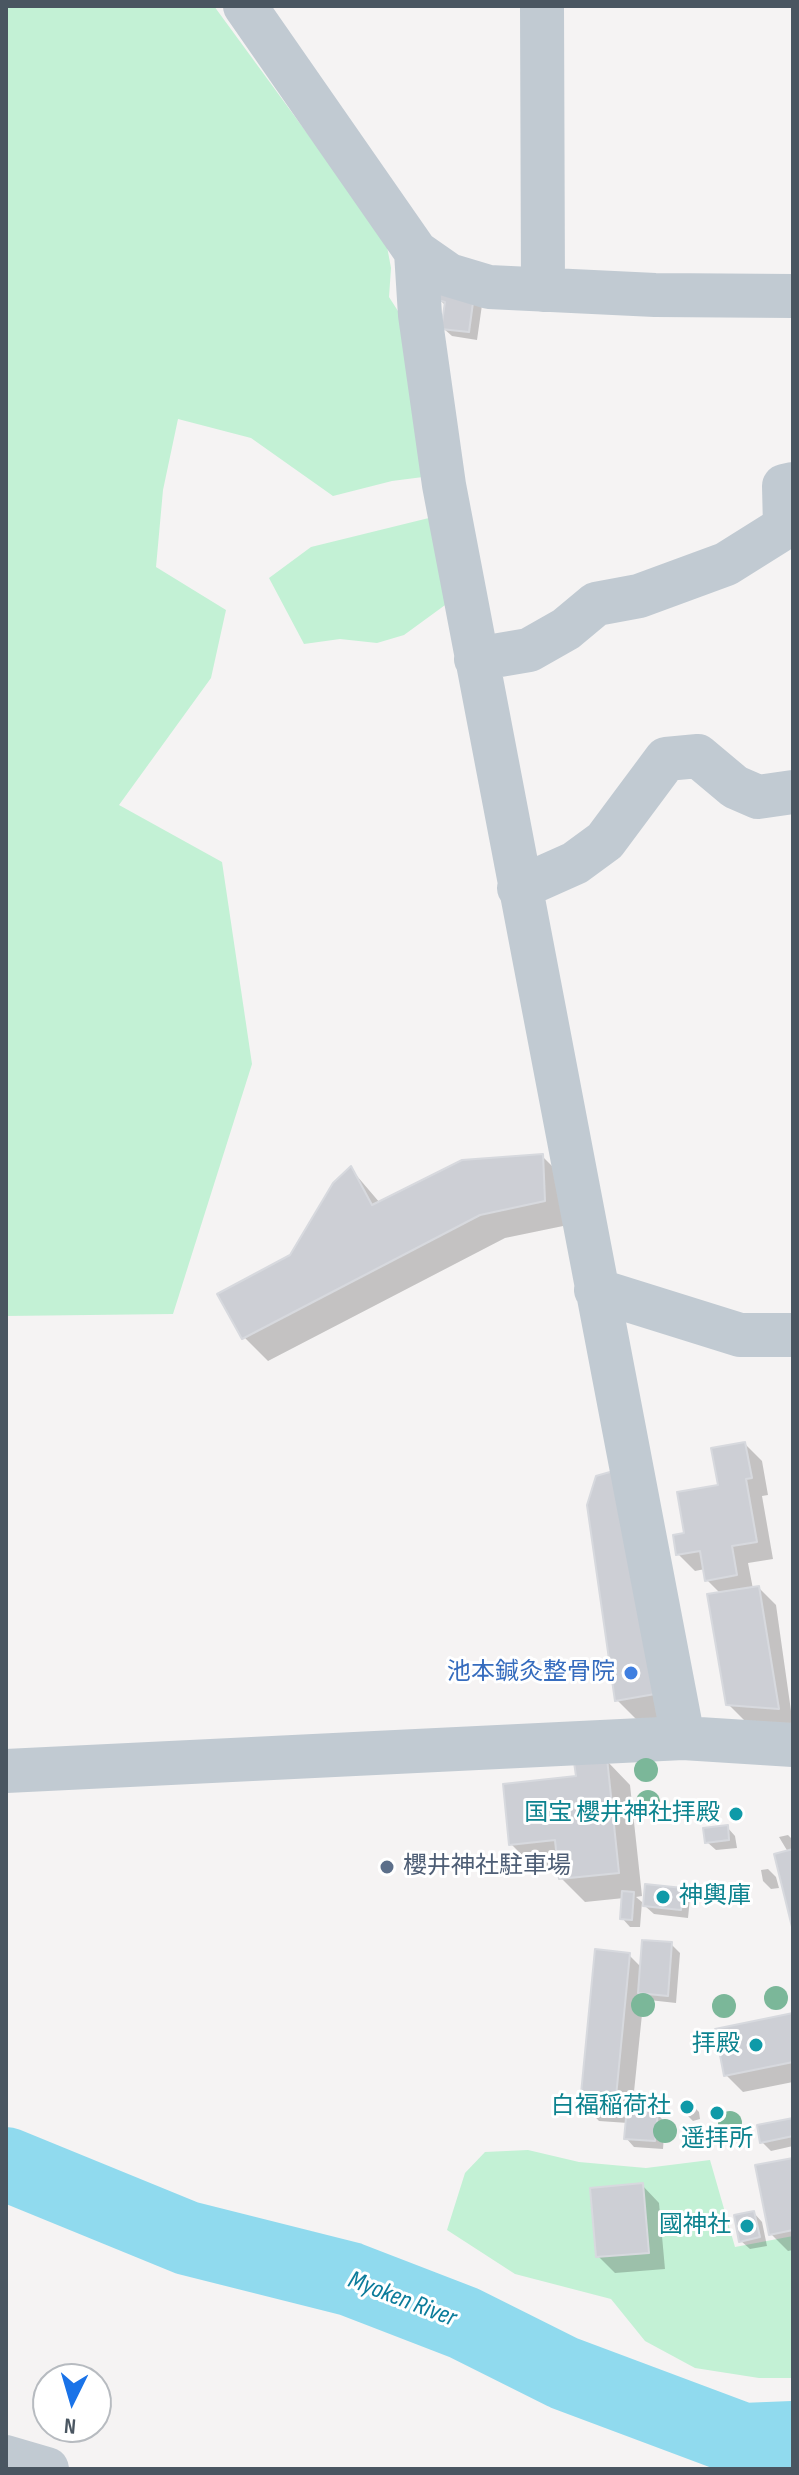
<!DOCTYPE html>
<meta charset="utf-8">
<style>
body{margin:0}
#map{position:relative;width:799px;height:2475px;overflow:hidden;background:#f5f3f3;font-family:"Sofia Sans Condensed",sans-serif}
canvas{display:block}
.frame{position:absolute;inset:0;border:8px solid #4a5661;pointer-events:none}
.north{position:absolute;left:32px;top:2363px;width:80px;height:80px;box-sizing:border-box;background:#fff;border:2px solid #b7bbc0;border-radius:50%;rotate:185deg;font-size:22px;font-weight:700;line-height:32px;text-align:center;color:#4a5661}
.north::after{content:'';display:block;margin:auto;width:28px;height:36px;background:#1a73e8;clip-path:polygon(50% 0,100% 100%,50% 72%,0 100%)}
</style>
<div id="map">
<canvas width="799" height="2475"></canvas>
<div class="frame"></div>
<div class="north">N</div>
</div>
<script>
const c = document.querySelector('canvas').getContext('2d');
c.lineJoin = 'round';
function paint(path, color) { c.fillStyle = color; c.fill(path, 'evenodd'); }
const toPath = rows => new Path2D(rows.map(r => 'M' + r).join(''));
function stroke(path, color, width, dash) { c.strokeStyle = color; c.lineWidth = width; c.lineCap = dash ? 'butt' : 'round'; c.setLineDash(dash || []); c.stroke(path); }
function write(font, color, halo, rows, align = 'center') {
  c.font = font + ' "Sofia Sans Condensed","Noto Sans JP",sans-serif'; c.lineWidth = 6; c.setLineDash([]); c.textBaseline = 'middle'; c.strokeStyle = halo; c.fillStyle = color; for (const [text, x, y, turn = 0] of rows) {
    c.save(); c.translate(x, y); c.rotate((+turn || 0) * Math.PI / 180); c.textAlign = isNaN(turn) ? turn : align; if (halo) c.strokeText(text, 0, 0); c.fillText(text, 0, 0); c.restore();
  }
}
paint(toPath([
 [6,6,214,6,386,241,391,268,389,297,405,322,423,477,392,481,333,496,251,438,178,419,163,490,156,567,226,610,211,678,119,805,222,862,252,1064,173,1314,6,1316],
 [437,516,452,600,404,635,377,643,340,639,304,644,269,578,311,547],
 [528,2150,579,2162,646,2168,710,2160,735,2247,793,2236,793,2378,759,2378,695,2368,645,2341,611,2299,515,2274,447,2230,465,2173,485,2152]
]), '#c3f1d5');
paint(toPath([
 [440,300,482,305,477,340,452,336,443,328,446,306],
 [542,1156,566,1180,568,1225,505,1238,268,1361,244,1337,291,1256,351,1169,380,1203],
 [745,1444,762,1461,768,1495,762,1496,773,1559,748,1563,753,1589,759,1588,776,1605,793,1725,745,1721,728,1704,721,1594,707,1580,705,1569,695,1571,678,1554],
 [640,1496,678,1718,641,1724,617,1700],
 [606,1760,630,1785,642,1896,636,1897,642,1902,640,1927,630,1927,622,1918,624,1898,585,1902,561,1878,560,1865,535,1868,511,1844,578,1778],
 [727,1827,735,1836,737,1848,716,1850,707,1842],
 [788,1835,793,1840,793,1925,788,1852,779,1837],
 [768,1869,776,1877,779,1888,771,1889,763,1881,761,1870],
 [682,1890,690,1898,688,1918,654,1914,645,1906],
 [671,1944,680,1953,676,2003,649,2000,644,1995,632,2111,657,2114,665,2122,663,2149,634,2147,626,2138,628,2123,599,2121,582,2103,629,1955,642,1968],
 [793,2015,793,2082,743,2092,726,2075],
 [691,2104,699,2112,700,2119,693,2121,684,2112,683,2105],
 [793,2120,793,2146,771,2151,762,2142],
 [793,2160,793,2250,788,2251,771,2234],
 [642,2185,659,2203,665,2269,615,2273,598,2256],
 [754,2213,762,2222,767,2246,750,2249,741,2241]
]), '#0003');
stroke(toPath([
 [6,2164,187,2238,350,2279,464,2323,564,2373,743,2440,793,2438]
]), '#90daee', 74);
const building = toPath([
 [439,289,474,295,469,332,441,329,445,302,438,300,439,289],
 [543,1154,545,1201,480,1215,242,1339,217,1294,290,1255,333,1183,351,1166,372,1205,462,1160,543,1154],
 [745,1442,752,1478,746,1479,757,1542,732,1546,737,1575,705,1581,700,1551,676,1555,673,1535,684,1533,677,1492,718,1485,711,1448,745,1442],
 [617,1470,655,1694,615,1701,587,1505,596,1476,617,1470],
 [759,1586,779,1709,726,1705,707,1594,759,1586],
 [607,1758,619,1873,559,1879,555,1840,509,1845,503,1784,576,1776,574,1762,607,1758],
 [728,1825,729,1840,705,1843,703,1828,728,1825],
 [793,1849,793,1927,792,1927,774,1854,793,1849],
 [645,1884,683,1888,681,1910,643,1906,645,1884],
 [622,1891,634,1892,632,1920,620,1919,622,1891],
 [642,1940,672,1942,668,1996,638,1993,642,1940],
 [595,1949,630,1953,615,2107,580,2104,595,1949],
 [793,2013,793,2062,724,2076,715,2029,793,2013],
 [627,2108,658,2112,655,2141,624,2139,627,2108],
 [793,2118,793,2136,760,2143,757,2125,793,2118],
 [793,2158,793,2230,769,2235,755,2165,793,2158],
 [643,2183,649,2253,596,2257,590,2188,643,2183],
 [754,2211,760,2237,739,2242,734,2215,754,2211]
]);
paint(building, '#cdcfd5');
stroke(building, '#d7d9de', 2);
stroke(toPath([
 [245,6,416,252,449,275,489,287,655,295,793,296],
 [542,6,543,290],
 [416,252,420,315,444,485,683,1738],
 [476,659,529,650,566,629,596,604,639,596,726,564,785,527,784,486,793,484],
 [519,888,575,863,605,841,666,759,698,756,735,787,758,797,793,792],
 [596,1290,740,1335,793,1335],
 [6,1771,683,1738,793,1745],
 [6,2457,47,2469]
]), '#c1cad2', 44);
c.fillStyle = '#7bb799';
for (const [x, y] of [
 [646,1770],
 [648,1802],
 [776,1998],
 [643,2005],
 [724,2006],
 [730,2123],
 [665,2131]
]) { c.beginPath(); c.arc(x, y, 12, 0, 2 * Math.PI); c.fill(); }
for (const [x, y, r, color] of [
 [631,1673,8,"#3f7fe0"],
 [736,1814,8,"#0f9aa8"],
 [387,1867,8,"#5c6f8a"],
 [663,1897,8,"#0f9aa8"],
 [756,2045,8,"#0f9aa8"],
 [687,2107,8,"#0f9aa8"],
 [717,2113,8,"#0f9aa8"],
 [747,2226,8,"#0f9aa8"]
]) { const dot = new Path2D(); dot.arc(x, y, r, 0, 2 * Math.PI); c.fillStyle = color; c.fill(dot); stroke(dot, '#fff', 3); }
write('24px', '#366cbe', '#fff', [
 ["池本鍼灸整骨院",615,1673]
], 'right');
write('24px', '#0d838f', '#fff', [
 ["国宝 櫻井神社拝殿",720,1814],
 ["神輿庫",679,1897,"left"],
 ["拝殿",740,2045],
 ["白福稲荷社",671,2107],
 ["遥拝所",717,2140,"center"],
 ["國神社",731,2226]
], 'right');
write('24px', '#4e5e75', '#fff', [
 ["櫻井神社駐車場",403,1867]
], 'left');
write('italic 26px', '#0c7c9b', '#fff', [
 ["Myoken River",402,2300,21]
]);
</script>
